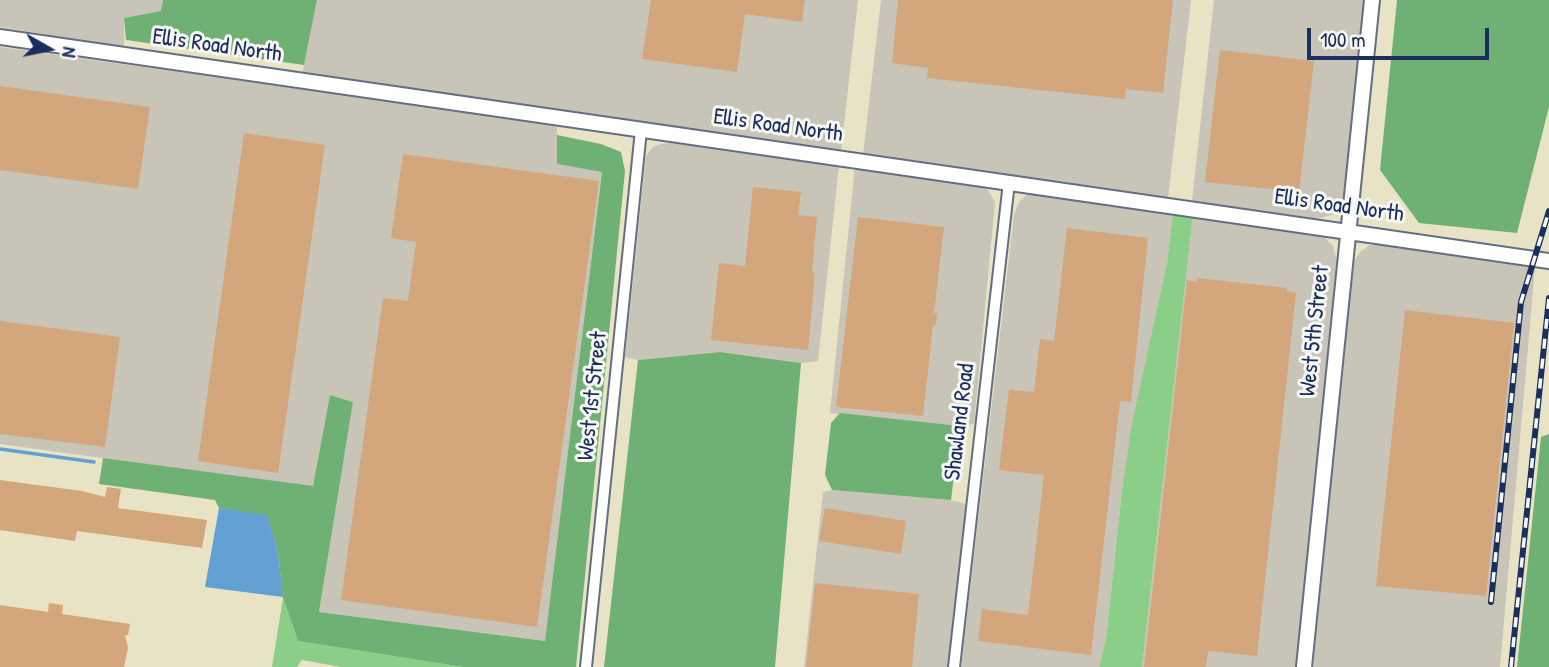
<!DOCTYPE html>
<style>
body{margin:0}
#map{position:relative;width:1549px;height:667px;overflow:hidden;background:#e8e3c4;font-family:"Patrick Hand",sans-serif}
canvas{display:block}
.north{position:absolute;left:14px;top:14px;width:70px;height:70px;-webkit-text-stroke:5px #f6f6f2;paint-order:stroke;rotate:99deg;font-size:19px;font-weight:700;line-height:28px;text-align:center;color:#1b2f5e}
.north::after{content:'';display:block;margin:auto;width:24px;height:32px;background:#1b2f5e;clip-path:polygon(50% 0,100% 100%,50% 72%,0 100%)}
.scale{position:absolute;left:1307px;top:28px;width:182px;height:32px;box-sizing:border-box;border:4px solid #1b2f5e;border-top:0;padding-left:9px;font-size:21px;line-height:24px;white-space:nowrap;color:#1b2f5e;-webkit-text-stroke:5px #f6f6f2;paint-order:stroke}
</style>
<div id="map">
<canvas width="1549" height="667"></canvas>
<div class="north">N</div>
<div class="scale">100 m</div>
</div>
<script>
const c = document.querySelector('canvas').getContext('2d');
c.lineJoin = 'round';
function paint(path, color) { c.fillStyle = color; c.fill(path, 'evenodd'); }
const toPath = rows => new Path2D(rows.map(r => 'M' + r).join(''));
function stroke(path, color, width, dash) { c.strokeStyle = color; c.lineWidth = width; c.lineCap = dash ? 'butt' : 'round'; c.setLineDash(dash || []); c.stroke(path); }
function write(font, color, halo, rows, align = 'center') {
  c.font = font + ' "Patrick Hand",sans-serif'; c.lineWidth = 6; c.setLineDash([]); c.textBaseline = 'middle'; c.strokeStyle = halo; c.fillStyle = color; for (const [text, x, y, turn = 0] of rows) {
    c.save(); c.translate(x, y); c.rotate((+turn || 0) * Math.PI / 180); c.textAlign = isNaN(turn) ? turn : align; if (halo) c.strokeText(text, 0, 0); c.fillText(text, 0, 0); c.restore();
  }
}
paint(toPath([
 [0,0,163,0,162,11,124,18,124,47,0,27],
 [317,0,858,0,841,151,302,75],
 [881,0,1191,0,1168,198,863,155],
 [1214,0,1366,0,1346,195,1342,207,1335,214,1317,219,1192,201],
 [0,47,557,125,557,164,602,171,545,641,319,612,353,402,330,395,313,487,0,444],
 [680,142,839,165,818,361,801,363,720,352,638,360,625,357,646,156,653,147,661,144],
 [855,166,974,184,988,190,995,202,974,424,960,426,830,413],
 [1037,192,1173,212,1167,264,1122,491,1106,639,1099,667,961,667,1014,215,1019,202,1027,195],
 [1193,215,1310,232,1325,238,1333,246,1337,262,1337,284,1302,667,1142,667],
 [1370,245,1395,245,1535,267,1500,667,1313,667,1353,263,1360,252],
 [832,490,951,500,966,504,949,667,804,667,823,492]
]), '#c8c4b8');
paint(toPath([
 [1173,212,1193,215,1142,667,1099,667,1106,639,1122,491,1132,424,1167,264],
 [283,598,298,641,463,667,341,667,302,660,297,667,272,667]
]), '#8ace87');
paint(toPath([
 [163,0,317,0,304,65,126,40,124,18,161,11],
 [1397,0,1549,0,1549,107,1517,233,1419,223,1380,170],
 [557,135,601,144,621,152,625,171,576,667,463,667,298,641,283,598,278,553,267,516,219,508,215,500,99,484,103,458,313,486,330,395,353,402,319,612,545,641,602,172,557,164],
 [720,352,801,363,775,667,604,667,638,360],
 [840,413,960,426,951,500,832,490,825,475,831,423],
 [1549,434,1549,667,1517,667,1541,437]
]), '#6fb174');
paint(toPath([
 [219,508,267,515,278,553,283,597,205,587]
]), '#62a0d3');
stroke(toPath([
 [0,449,94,462]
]), '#62a0d3', 3.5);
paint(toPath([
 [651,0,805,0,802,22,745,14,737,72,642,59],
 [898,0,1173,0,1163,93,1126,89,1125,99,927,78,928,68,892,63],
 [1220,50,1314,61,1299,192,1205,182],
 [0,86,150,107,138,189,0,170],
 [244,133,325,145,278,473,198,461],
 [403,154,599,181,537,627,341,600,383,298,408,301,416,242,391,238],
 [753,187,801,192,798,215,817,217,812,272,815,273,808,350,711,340,719,263,745,266],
 [858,217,944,227,934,313,937,313,936,325,933,325,923,416,836,407],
 [1067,228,1148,238,1131,402,1120,401,1091,655,978,641,982,609,1028,615,1044,475,999,470,1009,390,1034,392,1040,339,1054,341],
 [1197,278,1287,288,1286,291,1296,293,1257,656,1208,651,1206,667,1144,667,1187,280,1197,282],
 [1405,310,1514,323,1486,596,1376,586],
 [0,321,120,337,105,447,0,434],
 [0,480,82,491,105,497,107,487,121,489,118,508,207,520,202,548,77,531,75,541,0,530],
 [825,508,906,521,901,554,819,541],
 [815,583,919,594,912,667,806,667],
 [49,603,63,605,62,614,130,624,128,635,125,635,128,648,124,667,0,667,0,605,48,612]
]), '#d4a67c');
const minor = toPath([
 [586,667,641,130],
 [954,667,1009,182]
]);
const tertiary = toPath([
 [0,37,1549,261],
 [1304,667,1372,0]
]);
stroke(minor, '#636e82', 14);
stroke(tertiary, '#636e82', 18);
stroke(minor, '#fff', 10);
stroke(tertiary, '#fff', 14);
const rail = toPath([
 [1491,602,1521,302,1549,211],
 [1511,667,1549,298]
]);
stroke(rail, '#1b2f5e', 6);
stroke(rail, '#f6f6f2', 3.5, [10]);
write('23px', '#1b2f5e', '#f6f6f2', [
 ["Ellis Road North",217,46,8],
 ["Ellis Road North",778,126,8],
 ["Ellis Road North",1339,206,8],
 ["West 5th Street",1315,331,-84],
 ["West 1st Street",593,396,-84],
 ["Shawland Road",960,422,-83]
]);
</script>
